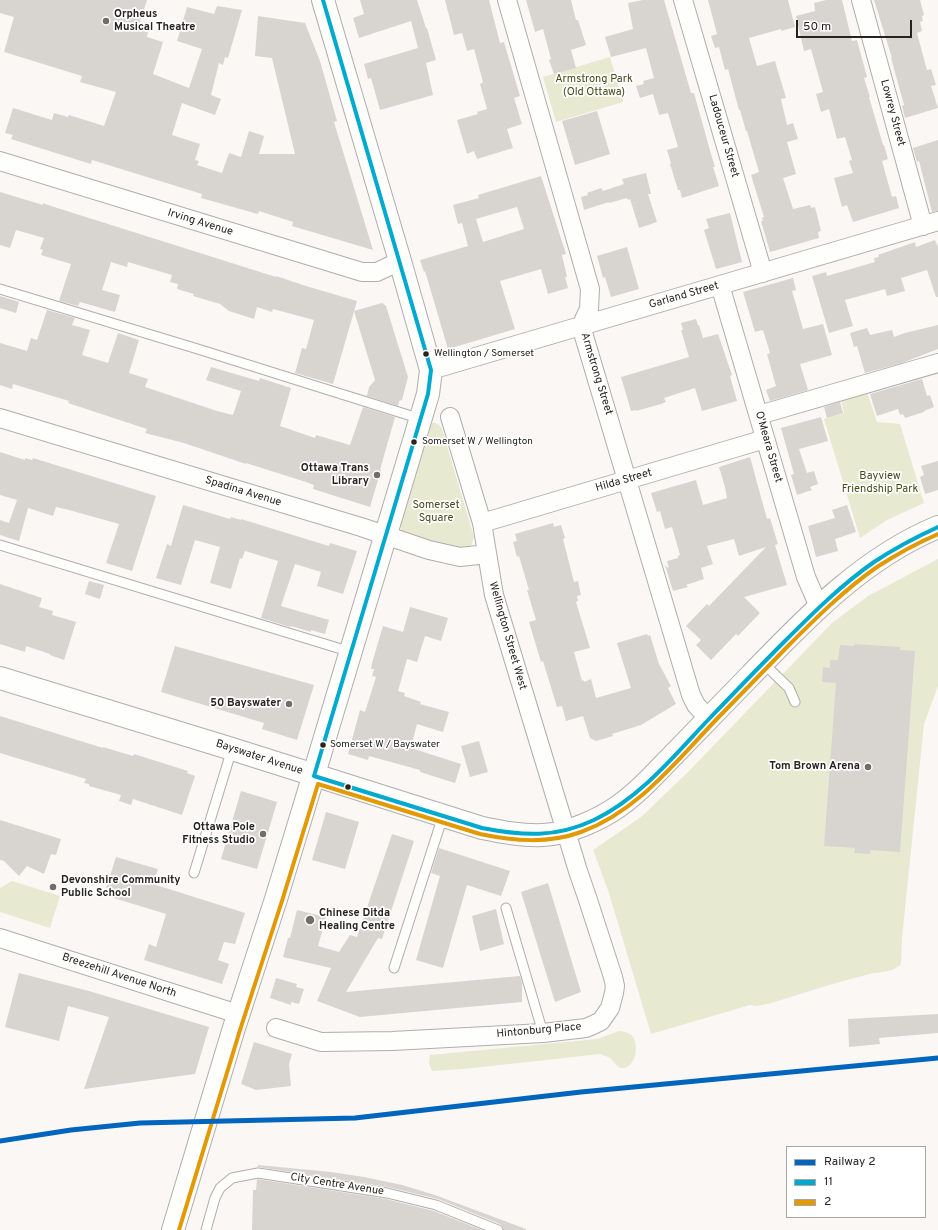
<!DOCTYPE html>
<html>
<head>
<meta charset="utf-8">
<style>
	body { margin:0 }
	#map { position:relative; width:938px; height:1230px; overflow:hidden; background:#faf7f4; font-family:Overpass,sans-serif }
	canvas { display:block }
	.legend { position:absolute; left:786px; top:1146px; width:140px; height:72px; box-sizing:border-box; background:#fff; border:1px solid #a9a7a5; margin:0; padding:5px 7px; list-style:none; font-size:12px; color:#27231e }
	.legend li { display:flex; align-items:center; gap:8px; height:20px }
	.legend b { width:20px; border:1px solid #a9a7a5 }
	.scale { position:absolute; left:796px; top:20px; width:116px; height:18px; box-sizing:border-box; border:2px solid #27231e; border-top:0; padding-left:5px; font-size:12px; line-height:14px; white-space:nowrap; color:#27231e; -webkit-text-stroke:3px #fff; paint-order:stroke }
</style>
</head>
<body>
<div id="map">
<canvas width="938" height="1230"></canvas>
<ul class="legend">
<li><b style="height:5px;background:#0065bd"></b>Railway 2</li>
<li><b style="height:5px;background:#00a9ce"></b>11</li>
<li><b style="height:5px;background:#e29903"></b>2</li>
</ul>
<div class="scale">50 m</div>
</div>
<script>
const c = document.querySelector('canvas').getContext('2d');
c.lineJoin = 'round';
function fillPath(path, color) { c.fillStyle = color; c.fill(path, 'evenodd'); }
function stroke(path, color, width, dash) { c.strokeStyle = color; c.lineWidth = width; c.lineCap = dash ? 'butt' : 'round'; c.setLineDash(dash || []); c.stroke(path); }
function drawText(font, color, halo, rows, align = 'center') {
  c.font = font + ' Overpass,sans-serif'; c.lineWidth = 3.5; c.setLineDash([]); c.textBaseline = 'middle'; c.strokeStyle = halo; c.fillStyle = color; for (const [text, x, y, turn = 0] of rows) {
    c.save(); c.translate(x, y); c.rotate((+turn || 0) * Math.PI / 180); c.textAlign = isNaN(turn) ? turn : align; if (halo) c.strokeText(text, 0, 0); c.fillText(text, 0, 0); c.restore();
  }
}
const green = new Path2D(`
	M610,57L623,102L556,122L543,77Z
	M867,392L877,422L900,424L924,503L887,520L860,538L824,419L844,413L841,400Z
	M432,423C438,423 439,424 442,429L474,537L471,546L462,549L408,538L402,532L400,524Z
	M938,559V686L924,724L902,938L901,964C891,974 878,971 866,975C833,983 801,994 768,1004L756,1006L750,1005L651,1034L608,890L593,850L641,817L688,772L832,623L868,596Z
	M12,881L60,896L50,928L0,912V888Z
	M619,1031C624,1031 630,1033 633,1037C639,1046 636,1068 622,1068C616,1067 614,1061 610,1058C607,1056 604,1056 601,1054L463,1069L432,1071L429,1064L430,1055L597,1039Z`);
const building = new Path2D(`
	M0,0H147L137,30L148,32L147,37L163,42L153,74L189,88L202,49L177,41L187,7L214,14L217,6L242,10L228,58L225,57L223,65L219,63L211,95L221,99L215,115L182,103L172,135L200,144L195,160L199,161L197,165L222,173L229,153L241,157L249,131L264,136L259,154H295L272,58L255,56L258,16L305,23L320,61L337,121L334,122L373,250L292,226L293,222L259,211L258,214L201,198L202,194L92,160L91,164L11,139L13,135L5,133L13,108L52,120L54,113L68,117L69,115L104,126L116,92L80,82L82,76L4,52L14,17L0,13Z
	M360,0H417L426,28H427L436,60L426,63L433,95L380,110L371,78L368,79L364,64L418,48L411,21L359,38L353,18L364,14Z
	M445,0H489L500,43L504,42L520,96L514,98L522,124L507,129L513,148L477,159L474,151L467,154L457,120L478,114L477,112L487,109L480,84L483,82L474,49L467,51L462,33L454,35Z
	M526,0H571L576,20H578L586,45L571,50L576,68L554,74L549,60L551,59L543,29L535,32Z
	M643,0H664L691,93H694L711,154L715,167H713L719,186L682,198L680,190H678L670,164L671,163L667,150L678,147L668,113L659,115L653,94L640,98L636,86L644,84L643,81L654,78L646,48L611,57L605,37L633,29L628,3Z
	M708,0H788L795,27L781,31V29L749,38L757,66L775,61L786,98L781,99L787,125L793,123L798,139L787,142L796,174L783,178L793,209L810,205L811,208L815,207L821,231L818,232L819,238L770,252L761,221H763L762,218L764,217L751,175L759,172L747,131H746L740,110H739L728,69L725,70L719,47L715,48L711,36L717,34Z
	M826,0H842L852,41L857,40L867,77L864,78L870,97H869L883,145H884L888,159L882,161L892,197L896,196L899,208L853,222L847,205L842,207L834,178L853,173L849,161L852,160L845,137L837,139L829,109L821,112L816,94L823,92L811,49L804,51L796,16L815,11L814,3Z
	M874,0H920L924,15L922,16L923,21L920,22L922,31L917,33L927,70L931,69L936,85L931,86L938,108L905,118L902,106L904,105L891,58H892Z
	M597,111L610,154L575,165L562,121Z
	M938,140V211L932,212L919,161L917,162L913,148Z
	M646,173L651,194H648L657,222L639,228L630,199L628,200L627,198L609,203V202L584,210L581,197L588,195L587,193L601,188L603,191L624,184L622,179Z
	M541,176L566,254L562,255L567,277H565L568,288L548,294L541,269L500,281L515,329L448,349L425,271L424,272L420,260L468,246L462,223L458,224L453,205L479,198L478,195ZM517,207L524,229L483,242L476,219Z
	M0,192L43,205V203L51,206L276,277V276L306,286L357,301L333,384L295,373L302,348L306,349L314,320L273,309L272,312L257,307L254,319L229,311L220,304L193,296L194,294L177,289L178,284L170,282L172,275L128,262L127,267L111,262L102,290L120,295L115,312L80,302L78,306L59,301L71,264L41,255L43,250L40,249L44,238L16,230L10,248L0,245Z
	M730,213L742,262L716,269L704,230L709,228L706,219Z
	M935,240L938,247V297H936L927,270L901,278L905,291L887,296L885,289L845,300L853,326L829,333L812,276L826,272L827,276L875,262L874,258L879,257L878,255L915,242L916,247Z
	M627,247L639,289L611,297L605,277L603,278L597,256Z
	M793,278L796,290L792,291L803,329L823,324L832,355L800,364L808,390L770,401L766,390L776,386L767,354L770,353L763,330L755,332L743,292Z
	M0,296L19,302L16,313L0,308Z
	M382,303L386,306L408,377L402,400L399,401L398,406L367,396L369,387L375,380L354,311Z
	M47,310L75,318L72,325L90,330L82,355L108,363L118,333L139,340L129,373L148,379L145,387L217,411L233,415L241,391L206,380L211,367L259,381L260,378L291,388L280,426L315,438L316,435L350,445L363,407L395,417L380,470H381L370,507L313,489L314,485L306,482L246,463V464L184,443L145,433L147,429L68,403L69,401L13,384L12,389L0,385V343L27,351L31,338L37,340Z
	M696,319L698,325H699L703,338L718,334L732,375L730,376L737,401L702,411L695,388L664,398L666,402L661,404L636,411V410L631,411L621,377L689,357L681,330H683L681,323Z
	M938,325V349L902,363L865,373L857,346L854,347L850,333L867,328L870,335L892,330L894,337L905,333Z
	M922,379L927,396L930,395L934,407L924,411V412L905,418L903,414L900,415L898,409L877,416L870,394Z
	M840,402L843,413L827,418L824,407Z
	M821,417L828,441L799,449L807,473L814,471L818,484L810,487L812,490L797,495L791,475L794,474L781,428Z
	M0,452L25,460V458L32,460L33,458L156,496L132,571L106,563L119,524L69,510L56,507L53,516L28,508L19,541L0,535V520L9,523L17,500L0,495Z
	M750,457L767,519L770,518L778,544L775,545L787,585L744,597L760,613L738,636L736,634L711,660L696,645L701,640L686,626L707,604L709,606L766,547L739,556L734,539L707,546L713,564L701,568L704,579L686,585L688,587L673,591L665,565L669,569L667,561L678,558V556L680,555L672,527L665,529L660,511L657,512L651,493L696,480L703,505L727,498L725,487L719,467Z
	M938,461V490L925,494L920,477L924,475L921,466Z
	M183,505L230,519L231,517L241,520V519L329,546L330,543L357,551L343,594L317,586L321,572L295,564L281,606L329,620L325,634L311,630V632L291,626L290,627L261,618L278,561L245,551L242,559L240,558L231,589L210,583L220,547L195,540L181,585L156,578L167,544L171,546Z
	M847,505L856,532L835,539L838,551L816,557L808,526L835,518L832,510Z
	M553,523L554,527L561,525L565,538L563,539L574,582L578,581L581,595L577,596L578,601L576,602L590,648L574,652L582,681L584,680V682L591,679L596,698L631,688L617,643L647,634L648,636L650,635L659,664L671,686L668,688L676,704L641,725L612,734L613,736L596,741L590,738L583,716L566,721L562,706L557,707L543,661L541,662L529,622L536,620L527,590H529L519,556L517,557L513,542L517,541L515,534Z
	M89,581L104,585L100,599L85,594Z
	M0,584L42,598L39,607L53,611L52,615L76,622L64,660L50,655V654L26,646L25,652L0,644Z
	M410,607L448,618L441,641L425,636L417,662L407,659L398,691L405,693L404,696L421,702L420,704L449,712L443,732L417,724L411,748L461,764L455,783L420,772V770L369,756L368,760L348,754L360,710L365,712L376,677L372,676L374,669H371L372,663L383,626L403,632Z
	M855,644L900,647V650L915,651L900,852L871,850L870,854L854,853L855,848L824,846L836,683L822,682L823,667L830,668V660H838L840,645L854,646Z
	M175,646L314,685L297,740L262,729L264,723L161,692Z
	M0,716L103,748V747L133,756L134,754L188,771L187,773L195,776L182,815L133,799L131,805L119,801L121,795L89,786V784L84,783L86,779L0,753Z
	M479,741L488,772L470,777L461,746Z
	M241,791L277,802L257,869L221,859Z
	M326,812L359,822L345,869L312,860Z
	M0,820L61,839L56,855L51,854L44,874L27,866L19,876L4,861L0,860Z
	M392,834L414,841L382,939L378,938L346,992L520,976L522,983V1002L360,1017L317,1001L331,968L283,957L288,938H290L297,910L326,917L318,946L339,952L350,935L357,937Z
	M439,848L510,871L501,896L467,885L443,968L416,960L440,876L431,873Z
	M116,857L158,869L153,884L245,913L235,944L224,942L218,960L229,964L222,984L144,960L149,944L156,947L166,914L104,895Z
	M548,883L581,992L555,1002L521,892Z
	M496,909L504,944L480,951L472,916Z
	M19,973L89,991L209,1027L195,1074L84,1089L109,1017L68,1006L59,1041L5,1027Z
	M276,978L297,984L296,987L304,989L299,1004L291,1002V1005L270,998Z
	M938,1014V1033L879,1038L880,1044L849,1047L848,1019Z
	M254,1042L292,1054L289,1064L291,1086L256,1090L241,1084Z
	M258,1165L331,1172L364,1177L402,1185L435,1195L526,1229V1230H504L503,1227L500,1224L438,1199L388,1187L258,1167Z
	M257,1179L386,1199L434,1211L482,1230H252L253,1190H256Z`);
const lane = new Path2D(`
	M0,289L201,350L421,419
	M0,545L351,652
	M763,663L789,688L795,702
	M194,873L232,749
	M506,908L543,1033
	M394,968L443,816
	M206,1230L215,1198L220,1188L232,1178L258,1173L387,1193L436,1205L498,1230`);
const street = new Path2D(`
	M507,0L590,289L589,309L581,326L691,695L696,705L709,719
	M683,0L763,273
	M861,0L923,226
	M0,161L362,272H377L400,261
	M720,285L806,577L819,607
	M431,370L938,221
	M759,415L938,363
	M0,418L361,527L429,550L460,557L487,554
	M482,523L765,439
	M0,938L238,1014
	M276,1028L321,1042L392,1041L543,1033L586,1028L593,1025L601,1021L610,1008L614,993L615,986L613,977L588,900L578,871L494,595L482,523L450,417`);
const secondary = new Path2D(`
	M0,678L232,749L482,828C502,832 522,836 543,835C568,834 599,820 619,806C630,798 640,789 649,780C683,745 717,710 751,675C807,617 863,558 938,527
	M173,1230L234,1028L276,899L305,804L428,394L431,370L400,261L323,0`);
const bus1 = new Path2D(`
	M314,776L428,394L431,370L323,0
	M314,776L482,828C523,836 556,838 594,820C640,798 674,756 708,720C733,694 758,668 784,642C812,614 841,585 874,562C895,548 916,537 938,527`);
const bus2 = new Path2D(`
	M179,1230L240,1030L282,901L318,784L480,834C514,841 548,844 581,832C636,812 674,764 713,723C737,698 762,673 787,647C815,619 844,590 877,567C897,554 917,543 938,534`);
const rail1 = new Path2D(`
	M0,1141L71,1130L140,1123L355,1118L581,1092L938,1058`);
const markers = [
	[106,21,4,"#716d69"],
	[426,354,3.5,"#27231e"],
	[414,442,3.5,"#27231e"],
	[377,475,4,"#716d69"],
	[289,704,4,"#716d69"],
	[323,745,3.5,"#27231e"],
	[868,767,4,"#716d69"],
	[348,787,3.5,"#27231e"],
	[263,834,4,"#716d69"],
	[53,887,4,"#716d69"],
	[310,920,5,"#716d69"]
];
const busNames = [
	["Wellington / Somerset",434,354],
	["Somerset W / Wellington",422,442],
	["Somerset W / Bayswater",330,745]
];
const poiNames = [
	["Orpheus",114,15,"left"],
	["Musical Theatre",114,28,"left"],
	["Ottawa Trans",369,469],
	["Library",369,482],
	["50 Bayswater",281,704],
	["Tom Brown Arena",860,767],
	["Ottawa Pole",255,828],
	["Fitness Studio",255,841],
	["Devonshire Community",61,881,"left"],
	["Public School",61,894,"left"],
	["Chinese Ditda",319,914,"left"],
	["Healing Centre",319,927,"left"]
];
const parkNames = [
	["Armstrong Park",594,80],
	["(Old Ottawa)",594,93],
	["Bayview",880,477],
	["Friendship Park",880,490],
	["Somerset",436,506],
	["Square",436,519]
];
const streetNames = [
	["Lowrey Street",892,113,75],
	["Ladouceur Street",723,136,74],
	["Irving Avenue",200,223,17],
	["Garland Street",684,296,-16],
	["Armstrong Street",596,374,73],
	["O'Meara Street",768,447,74],
	["Hilda Street",624,481,-16],
	["Spadina Avenue",243,492,17],
	["Wellington Street West",507,636,74],
	["Bayswater Avenue",259,758,18],
	["Breezehill Avenue North",119,976,18],
	["Hintonburg Place",539,1031,-5],
	["City Centre Avenue",337,1185,9]
];
fillPath(green, '#e7ead1');
fillPath(building, '#d8d5d1');
stroke(lane, '#b1aeaa', 11);
stroke(street, '#b1aeaa', 20);
stroke(secondary, '#b1aeaa', 24);
stroke(lane, '#fefefd', 9);
stroke(street, '#fefefd', 18);
stroke(secondary, '#fefefd', 22);
stroke(bus1, '#00a9ce', 4);
stroke(bus2, '#e29903', 4);
stroke(rail1, '#0065bd', 5);
for (const [x, y, r, color] of markers) { const dot = new Path2D(); dot.arc(x, y, r, 0, 2 * Math.PI); c.fillStyle = color; c.fill(dot); stroke(dot, '#fff', 1.5); }
drawText('10px', '#27231e', '#fff', busNames, 'left');
drawText('bold 11px', '#27231e', '#fff', poiNames, 'right');
drawText('11px', '#434b17', '#fff', parkNames);
drawText('11px', '#27231e', '#fff', streetNames);
</script>
</body>
</html>
